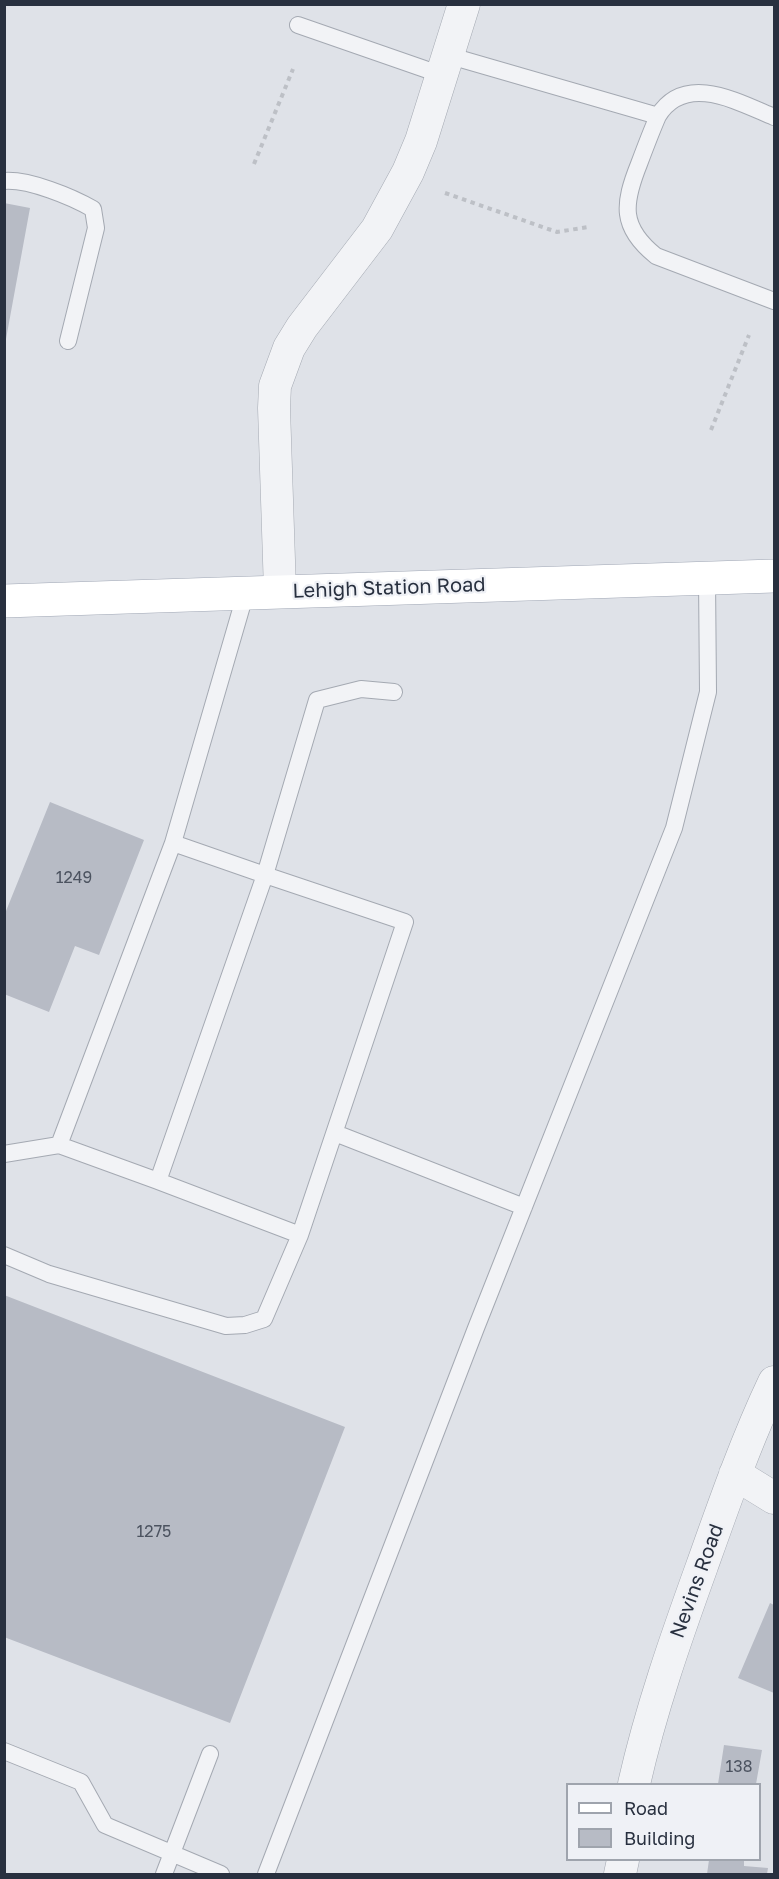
<!DOCTYPE html>
<html>
<head>
<meta charset="utf-8">
<style>
	body { margin:0 }
	#map { position:relative; width:779px; height:1879px; overflow:hidden; background:#dfe2e8; font-family:"Golos Text",sans-serif }
	canvas { display:block }
	.frame { position:absolute; inset:0; border:6px solid #28303f; pointer-events:none }
	.legend { position:absolute; left:566px; top:1783px; width:195px; height:78px; box-sizing:border-box; background:#eff1f6; border:2px solid #9fa4ad; margin:0; padding:8px 10px; list-style:none; font-size:18px; color:#28303f }
	.legend li { display:flex; align-items:center; gap:12px; height:30px }
	.legend b { width:30px; border:2px solid #9fa4ad }
</style>
</head>
<body>
<div id="map">
<canvas width="779" height="1879"></canvas>
<div class="frame"></div>
<ul class="legend">
<li><b style="height:8px;background:#fff"></b>Road</li>
<li><b style="height:16px;background:#b7bbc5"></b>Building</li>
</ul>
</div>
<script>
const c = document.querySelector('canvas').getContext('2d');
c.lineJoin = 'round';
function fillPath(path, color) { c.fillStyle = color; c.fill(path, 'evenodd'); }
function stroke(path, color, width, dash) { c.strokeStyle = color; c.lineWidth = width; c.lineCap = dash ? 'butt' : 'round'; c.setLineDash(dash || []); c.stroke(path); }
function drawText(font, color, halo, rows, align = 'center') {
  c.font = font + ' "Golos Text",sans-serif'; c.lineWidth = 4.5; c.setLineDash([]); c.textBaseline = 'middle'; c.strokeStyle = halo; c.fillStyle = color; for (const [text, x, y, turn = 0] of rows) {
    c.save(); c.translate(x, y); c.rotate((+turn || 0) * Math.PI / 180); c.textAlign = isNaN(turn) ? turn : align; if (halo) c.strokeText(text, 0, 0); c.fillText(text, 0, 0); c.restore();
  }
}
const building = new Path2D(`
	M4,203L30,208L6,339L4,338Z
	M50,802L144,840L99,955L75,946L49,1012L4,994V916Z
	M4,1295L345,1427L230,1723L4,1637Z
	M770,1603L774,1605V1693L738,1678Z
	M724,1745L762,1750L756,1784H718Z
	M709,1860H744V1866L768,1868L767,1874H707Z`);
const path = new Path2D(`
	M254,164L293,69
	M445,193L557,232L588,227
	M711,430L749,335`);
const lane = new Path2D(`
	M298,25L442,75
	M447,55L658,116
	M774,117C738,102 685,72 658,116C651,132 645,148 639,164C623,204 620,227 656,256L774,301
	M4,181C29,179 72,197 93,209L96,228L68,341
	M335,1133L524,1207
	M59,1145L173,843
	M4,1154L59,1145L158,1181L265,875L173,843L246,592
	M158,1181L300,1235L405,922L265,875L317,700L361,689L394,692
	M4,1255L49,1274L226,1326L245,1325L264,1319L300,1235
	M4,1751L81,1782L105,1825L221,1874
	M164,1874L210,1754
	M266,1874L476,1328L674,828L708,692L707,578`);
const street = new Path2D(`
	M280,591L274,408L275,386L289,348L302,327L377,229L408,172L421,141L464,4
	M735,1474L774,1498
	M634,1784C651,1709 676,1638 702,1566C724,1504 746,1441 774,1382
	M620,1874L623,1860`);
const primary = new Path2D(`
	M4,601L774,576`);
const numberNames = [
	["1249",74,878],
	["1275",154,1532],
	["138",739,1767]
];
const streetNames = [
	["Lehigh Station Road",389,588,-2],
	["Nevins Road",697,1581,-70]
];
fillPath(building, '#b7bbc5');
stroke(lane, '#a4a9b2', 18);
stroke(street, '#a4a9b2', 33);
stroke(primary, '#9fa6b4', 34);
stroke(path, '#bdc0c6', 4, [4.5, 4.5]);
stroke(lane, '#f2f3f6', 16);
stroke(street, '#f2f3f6', 32);
stroke(primary, '#fff', 33);
drawText('16px', '#4c5360', null, numberNames);
drawText('20px', '#28303f', '#eff1f6', streetNames);
</script>
</body>
</html>
